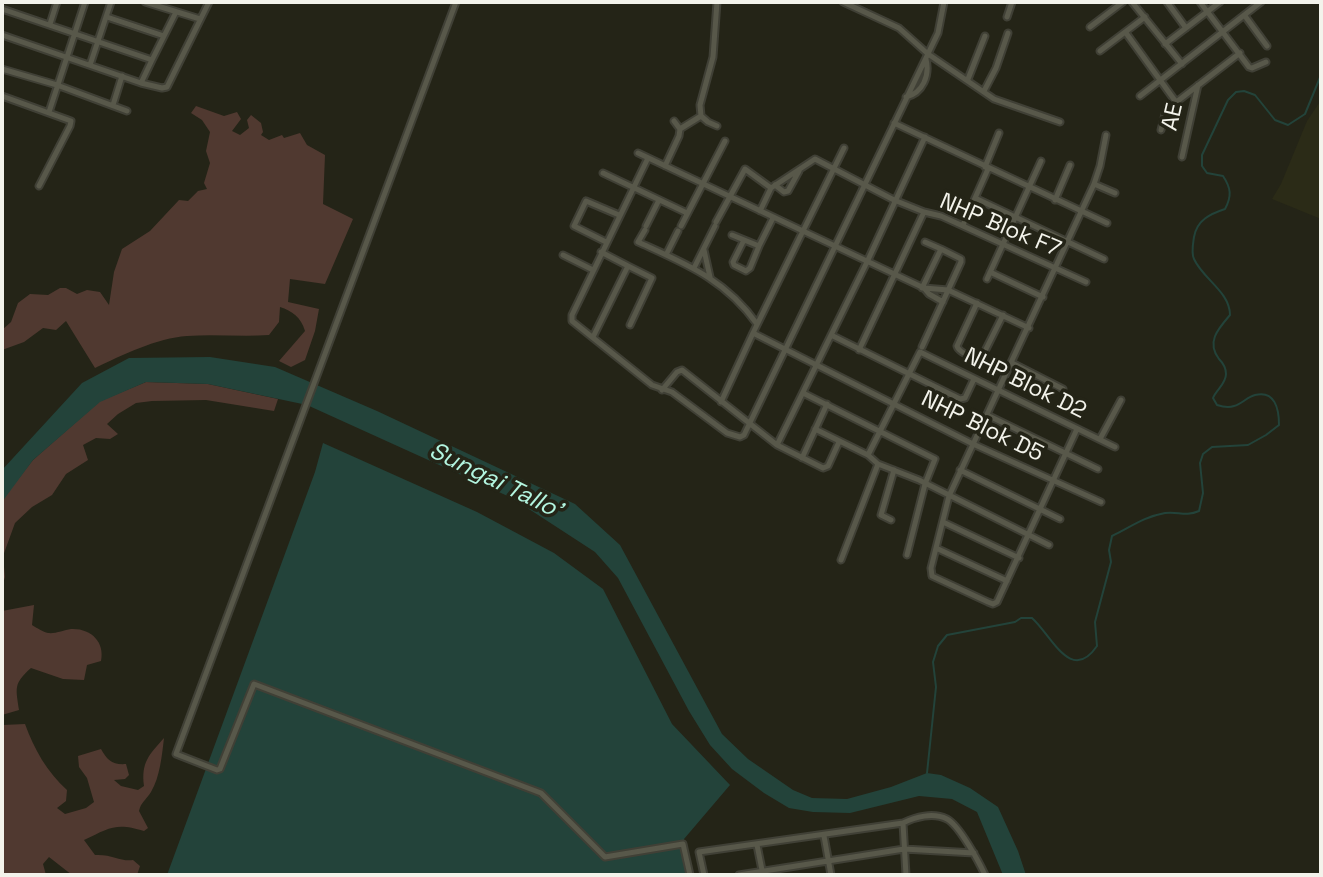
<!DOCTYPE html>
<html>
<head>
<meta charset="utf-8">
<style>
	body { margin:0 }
	#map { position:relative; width:1323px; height:877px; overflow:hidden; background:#242417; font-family:"Space Grotesk",sans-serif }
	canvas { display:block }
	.frame { position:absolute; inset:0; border:4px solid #f3f3eb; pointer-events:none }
</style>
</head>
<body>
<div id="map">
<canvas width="1323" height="877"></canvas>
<div class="frame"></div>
</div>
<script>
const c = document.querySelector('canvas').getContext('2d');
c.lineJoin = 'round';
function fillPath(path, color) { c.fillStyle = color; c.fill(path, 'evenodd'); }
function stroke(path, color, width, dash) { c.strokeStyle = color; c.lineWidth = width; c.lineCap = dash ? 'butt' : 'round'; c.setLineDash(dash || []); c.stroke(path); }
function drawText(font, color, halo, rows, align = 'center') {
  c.font = font + ' "Space Grotesk",sans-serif'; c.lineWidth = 7; c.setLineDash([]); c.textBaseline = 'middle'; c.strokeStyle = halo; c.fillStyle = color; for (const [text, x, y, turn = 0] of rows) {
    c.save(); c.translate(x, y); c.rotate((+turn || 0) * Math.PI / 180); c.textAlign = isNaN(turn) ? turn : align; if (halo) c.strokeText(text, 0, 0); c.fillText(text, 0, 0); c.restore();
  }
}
const built = new Path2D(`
	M1321,100V219L1272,199L1281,184L1307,121Z`);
const green = new Path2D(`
	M196,106L224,116L237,112L241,119L232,131L240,135L249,128L247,120L251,115L261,123L263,132L261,135L269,140L282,135L284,138L300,133L307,145L325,155L323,204L353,219L325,284L290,279L288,302L319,309L315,331L305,360L291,367L279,361L305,331C301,317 292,311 280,307L279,322L269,335C242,337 215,334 187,336C157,338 122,355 95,368L66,321L56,330L43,328L24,342L2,350V330L11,322L18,303L30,294L48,295L60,288H66L77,294L87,290L100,292L109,305L114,272L122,249L150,231L179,200L188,201L198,191L207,189L204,183L210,163L206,151L210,132L202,120L191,113Z
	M146,382L208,384L278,399L274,411L206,400L152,401L136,403L118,414L107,424L118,434L110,439L96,438L83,445L88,460L66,474L52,495L32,507L15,523L3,556L5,577L2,587V502L4,497L33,460L100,401Z
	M34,605L32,625C37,628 43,632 48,633C55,634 64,630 71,629C91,628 105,642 101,661L87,665L84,680L63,679L31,668C13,684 16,688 19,710L2,715L3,725L25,724C34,749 47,772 67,790L66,801L57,808L65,814L86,808L94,802L87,778L79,767L78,756L101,749C107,760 112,765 126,764L129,775L125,779L114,780L121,786L138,790L144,786C141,762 149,755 164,738C162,755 160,777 151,792C146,800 141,802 139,811L148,828L144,831C116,822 109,828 84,840L95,855C112,854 121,862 133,860L140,866L137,875H72L49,857L43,864L46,875H2V611Z`);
const water = new Path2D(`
	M210,357L275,367L377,411L575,504L620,545L722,734L748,759L793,790L812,798L847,799L891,787L927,773L941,775L970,788L998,807L1018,851L1026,875H1003L977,812L952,799L919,796L850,813L813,812L789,808L764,793L732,769L710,745L689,711L618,578L595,552L512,498L307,405L208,384L146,382L100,402L33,460L2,502V470L82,383L129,358Z
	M323,443L477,512L554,553L603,589L672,724L730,785L684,839L689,875H167L315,472Z`);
const stream = new Path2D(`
	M927,773L936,687L933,662L938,646L947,635L1015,622L1021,618H1032C1052,636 1071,684 1097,646L1095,622L1111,562L1109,550L1112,536C1131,527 1143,517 1165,513C1178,511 1185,517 1199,511L1203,493L1200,463L1203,454L1212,447L1248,445L1266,435L1279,425C1279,409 1275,390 1255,395C1247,397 1242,404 1234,406C1229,408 1223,407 1217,405L1213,398C1216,390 1226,384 1226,374C1226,368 1223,363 1219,359C1206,342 1218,329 1230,315C1230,292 1203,279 1194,259C1191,253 1193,244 1194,237C1197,220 1210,214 1225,209C1232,196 1231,188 1223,176L1207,173L1202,166V155L1228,100L1236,92L1244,91L1255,95L1275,120L1288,125L1305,114L1321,75`);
const minor = new Path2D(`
	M145,2L200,19
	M456,2L176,754L217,770L220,769L254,684L541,793L605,857L683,844L690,875
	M717,2L713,57L700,105L701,116L708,122L717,126
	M843,2L899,28L928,54L994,99L1060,122
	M1132,2L1182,64
	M1167,2L1186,28
	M1200,2L1249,67L1252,68L1266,62
	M2,9L152,60L141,83L2,35
	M1245,16L1267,46
	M107,17L164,36
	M1007,17L1012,2
	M50,24L57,2
	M1090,27L1123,2
	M1126,33L1176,102
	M1165,44L1220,2
	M1100,51L1145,17
	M152,60L176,12
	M90,65L111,2
	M2,69L57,85L127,111
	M968,79L985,36
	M141,83L162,88L167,87L209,2
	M984,91L996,68L1008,33
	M2,96L71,121L70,126L39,186
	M1140,96L1261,2
	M906,97C923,93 930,75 926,59
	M113,105L122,76
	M49,112L85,2
	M894,123L1107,223
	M680,129L701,116
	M1161,130L1166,110L1240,53
	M638,153L803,231L844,148
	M1182,157L1198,85
	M648,158L572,315V321L652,385L672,392L727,433L740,437L744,435L938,33L944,2
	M665,166L679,136L680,129L674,121
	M985,167L999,133
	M603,173L687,213
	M1094,184L1115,193
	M775,185L784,192L788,191L799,171
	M975,198L1104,259
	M1055,200L1070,165
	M760,211L771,188
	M716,222L745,169L771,188L815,159L894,200L924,212
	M963,225L988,169
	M646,226L659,200
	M681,226L725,141
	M645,230L638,242C686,264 725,279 757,324
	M732,235L759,246L773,218
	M744,240L733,262L734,265L746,271L750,268L759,246
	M606,242L574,226L586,201L619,215
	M925,242L941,249
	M704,250L710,277
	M563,255L593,270
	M666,255L678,231
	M628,266L652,278L630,325
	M694,268L715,226
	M990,272L1043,297
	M987,279L1041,161
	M924,288L948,290L1029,328
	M977,303L957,346C959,353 972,357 979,359L982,357L1003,315
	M753,333L803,231L924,288L929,294L943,302
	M831,335L960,399L965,398L974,379
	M593,337L628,266L601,252
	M922,347L961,262V259L941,249L922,288
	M859,350L924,212L941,216L1086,282
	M1012,363L1063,389
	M662,390L677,372L682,370L777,445L823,468L828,466L839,442
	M803,393L935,459L925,484L907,555
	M721,402L753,333L973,444L1101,502
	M987,415L1098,469
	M815,429L868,455L920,352L1115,447
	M1077,429L997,602L993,604L988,602L932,576L931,568L949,496L1094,184L1100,166L1106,135
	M1100,439L1121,400
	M777,445L867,262L925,137
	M868,455L878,464L919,480L1049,545
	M802,458L827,404
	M960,470L1060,519
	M891,520L881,515L894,470
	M943,522L1019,558
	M936,548L1007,581
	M841,560L878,464
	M903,823L906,875
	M824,836L831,875
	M757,845L763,875
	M704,875L699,852L903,823C915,817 933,812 947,819C959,825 979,862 985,875
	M739,875L904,849L974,853`);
const streetNames = [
	["AE",1173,117,-77],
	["NHP Blok F7",1000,226,23],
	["NHP Blok D2",1025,384,26],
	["NHP Blok D5",982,427,26]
];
const waterNames = [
	["Sungai Tallo'",495,481,26]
];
fillPath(built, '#2b2b17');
fillPath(green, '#503930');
fillPath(water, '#23433a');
stroke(stream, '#23433a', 2);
stroke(minor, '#404036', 9);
stroke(minor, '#58584a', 5);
drawText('23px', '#f3f3eb', '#242417', streetNames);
drawText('italic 24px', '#b3f5e0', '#242417', waterNames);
</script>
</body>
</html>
